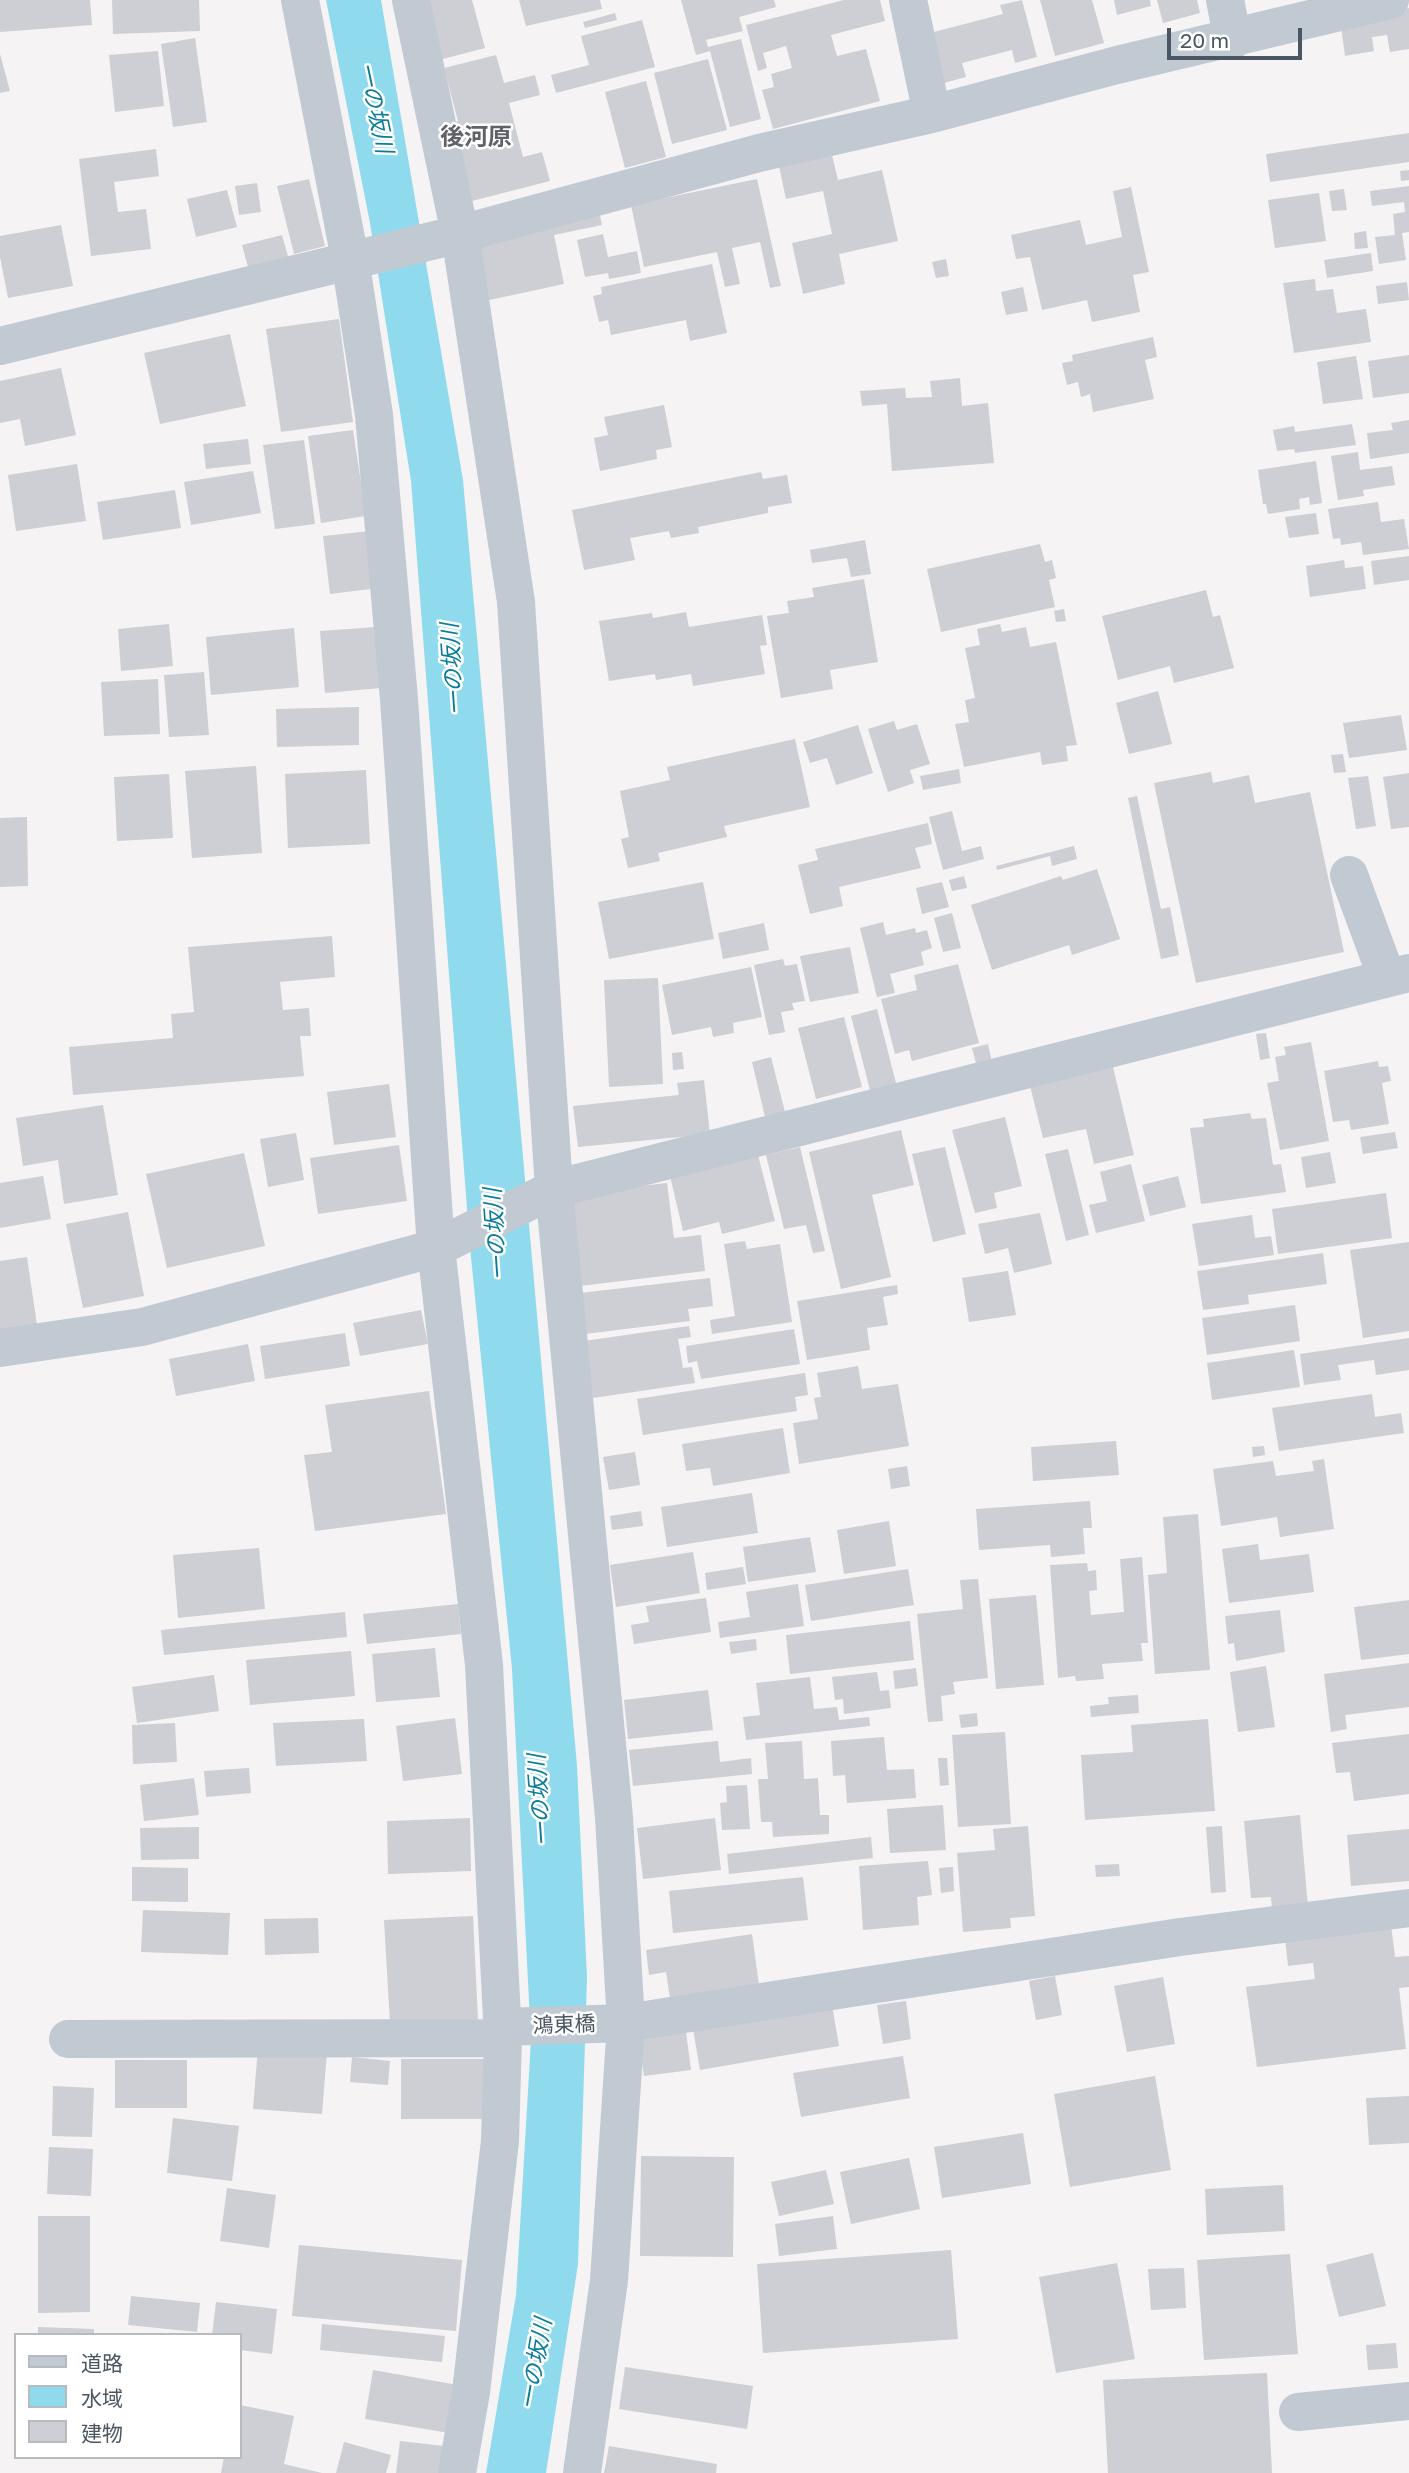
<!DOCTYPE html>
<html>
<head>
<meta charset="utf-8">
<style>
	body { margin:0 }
	#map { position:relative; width:1409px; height:2473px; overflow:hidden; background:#f5f3f3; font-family:"Golos Text","Noto Sans JP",sans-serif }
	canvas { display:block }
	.legend { position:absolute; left:14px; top:2333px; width:228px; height:126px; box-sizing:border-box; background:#fff; border:2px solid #b7bbc0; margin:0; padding:9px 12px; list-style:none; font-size:21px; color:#4a5661 }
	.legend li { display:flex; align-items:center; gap:14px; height:35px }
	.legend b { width:35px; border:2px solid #b7bbc0 }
	.scale { position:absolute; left:1167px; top:28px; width:135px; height:32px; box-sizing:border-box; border:4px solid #4a5661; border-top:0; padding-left:9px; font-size:21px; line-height:24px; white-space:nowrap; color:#4a5661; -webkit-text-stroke:5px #fff; paint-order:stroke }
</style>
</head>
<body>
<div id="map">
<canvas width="1409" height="2473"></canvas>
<ul class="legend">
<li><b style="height:9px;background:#c1cad2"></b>道路</li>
<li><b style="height:19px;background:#90daee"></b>水域</li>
<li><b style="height:19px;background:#cdcfd5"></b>建物</li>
</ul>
<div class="scale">20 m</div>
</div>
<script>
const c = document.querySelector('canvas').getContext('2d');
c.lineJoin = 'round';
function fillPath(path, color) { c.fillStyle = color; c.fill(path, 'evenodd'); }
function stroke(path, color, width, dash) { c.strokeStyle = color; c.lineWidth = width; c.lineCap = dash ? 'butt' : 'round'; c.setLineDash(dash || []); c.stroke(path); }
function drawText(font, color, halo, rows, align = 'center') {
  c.font = font + ' "Golos Text","Noto Sans JP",sans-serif'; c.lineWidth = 5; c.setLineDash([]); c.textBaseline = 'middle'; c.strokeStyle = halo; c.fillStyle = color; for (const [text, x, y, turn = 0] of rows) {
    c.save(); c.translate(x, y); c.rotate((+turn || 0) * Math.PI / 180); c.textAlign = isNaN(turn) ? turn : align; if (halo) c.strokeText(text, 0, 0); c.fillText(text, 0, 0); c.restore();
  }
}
const water = new Path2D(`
	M326,0H381L463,480L577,1766L587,1978L578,2264L546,2473H486L516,2295L531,2040L512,1669L470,1247L411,481L370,223Z`);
const building = new Path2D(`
	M0,0H90L92,25L0,32Z
	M112,0H199L200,31L113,34Z
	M423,0H472L485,48L439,60Z
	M519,0H600L602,9L526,26Z
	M681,0H774L776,7L739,17L743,31L706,40L708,47L741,39L761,119L730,127L710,51L696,55Z
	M844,0H880L885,21L831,35L837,56L866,49L880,101L773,129L762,90L774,87L771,74L792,68L786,46L763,53L767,68L758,71L746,25Z
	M1022,0L1037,57L1015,63L1012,50L962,63L966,77L944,83L930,33L1003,14L1000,5Z
	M1040,0H1092L1104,43L1055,56Z
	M1114,0H1150L1151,6L1117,15Z
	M1157,0H1197L1200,13L1163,23Z
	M1409,8V49L1390,52L1387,35L1372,37L1374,51L1345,56L1340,18Z
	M615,13L617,20L585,28L583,22Z
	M642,20L655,67L556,93L551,75L589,65L581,36Z
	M195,38L207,122L173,127L161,44Z
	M158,51L164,106L115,112L109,55Z
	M0,54L10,91L0,93Z
	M496,55L504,83L535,75L540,95L509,103L523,157L542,152L550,181L472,201L452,123L458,121L444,68Z
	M708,59L727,130L672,144L654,73Z
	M646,81L666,157L625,168L605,92Z
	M1409,133V162L1270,182L1266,154Z
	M156,149L159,176L114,182L118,212L146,209L151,249L91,256L79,159Z
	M832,155L838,180L882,170L898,241L839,254L845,284L803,294L792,243L832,234L823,191L786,199L779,166Z
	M1409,170V180L1401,181L1400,171Z
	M309,179L325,246L294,254L277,186Z
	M757,179L781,286L770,288L760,242L732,248L740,284L725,287L717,252L644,267L631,205Z
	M257,183L261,212L239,215L235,186Z
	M1409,186V232L1402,233L1406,260L1379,264L1375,237L1395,235L1393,214L1405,212L1404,202L1372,206L1370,191Z
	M1131,187L1149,272L1133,275L1140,312L1092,322L1087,300L1042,310L1030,257L1016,259L1011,235L1080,220L1086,245L1122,237L1113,191Z
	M1344,189L1347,210L1332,211L1329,191Z
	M227,190L237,227L196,237L187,199Z
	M1319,193L1326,241L1275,248L1268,200Z
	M599,211L602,225L554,235L564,284L485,301L472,237Z
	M61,225L73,286L8,298L0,257V236Z
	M1366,231L1368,248L1355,249L1354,233Z
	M603,234L608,257L637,251L641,273L609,279L608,273L585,277L577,240Z
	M282,235L291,267L251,278L242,245Z
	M1371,253L1373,271L1327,278L1324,260Z
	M946,259L949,276L936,278L932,262Z
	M712,264L727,333L690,341L686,320L611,335L608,320L599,322L593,296L602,294L601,287Z
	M1315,279L1316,291L1333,289L1337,313L1366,309L1371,342L1294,353L1283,283Z
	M1407,282L1409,300L1378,304L1376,286Z
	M1023,287L1028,311L1006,315L1001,292Z
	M339,319L353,422L281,432L266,329Z
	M230,334L246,406L160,424L144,353Z
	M1153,337L1157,357L1145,360L1154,399L1093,412L1090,394L1081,397L1078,382L1067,385L1062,363L1073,361L1072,355Z
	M1409,355V393L1373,398L1368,361Z
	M1356,356L1363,399L1323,404L1317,362Z
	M61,368L76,435L25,446L20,419L0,423V381Z
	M960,378L962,406L988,403L994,463L892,471L887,404L862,406L860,391L905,388L906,398L932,397L930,381Z
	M664,405L672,447L656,450L657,459L600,471L594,438L608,435L604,417Z
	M1409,420V453L1370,459L1367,433L1393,430L1391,423Z
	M1352,424L1356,445L1295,453L1294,449L1277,451L1273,430L1294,426L1295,432Z
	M353,430L366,516L321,523L308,436Z
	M248,439L251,464L206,469L203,444Z
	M304,440L315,524L275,529L263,445Z
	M1358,452L1360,470L1392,466L1395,485L1363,490L1364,496L1338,500L1331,456Z
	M1316,461L1322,503L1310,505L1309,497L1299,499L1300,509L1268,514L1266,504H1263L1258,470Z
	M77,464L86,521L16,531L8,475Z
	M253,471L261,513L191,525L184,482Z
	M761,472L763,479L787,475L792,503L768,507V513L698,527L699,533L671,538L669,531L630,538L635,560L584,570L572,510Z
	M175,490L181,528L103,540L97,502Z
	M1378,502L1381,522L1404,519L1409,549L1363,555L1361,542L1341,545L1340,538L1333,539L1328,509Z
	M1316,513L1319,534L1289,538L1285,517Z
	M370,531L378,588L330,594L323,536Z
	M865,540L871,574L851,577L847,558L812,563L810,550Z
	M1040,544L1045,562L1052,560L1056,578L1049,580L1055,607L941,632L927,569Z
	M1409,556V580L1374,585L1371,561Z
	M1344,560L1345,568L1363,566L1366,589L1310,597L1306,566Z
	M864,579L878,662L830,670L833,689L781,698L767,616L789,613L787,601L814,597L812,588Z
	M1206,590L1213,617L1220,615L1234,668L1174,683L1170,666L1118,680L1102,616Z
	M1064,609L1066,621L1056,622L1054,611Z
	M686,612L689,627L762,615L767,645L760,646L765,674L693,686L691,674L656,680L655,674L609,681L599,621L652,613L653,618Z
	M169,624L173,666L121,671L118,629Z
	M1000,624L1002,632L1026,627L1030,647L1056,642L1077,745L1066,746L1068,761L1042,765L1040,752L964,767L955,724L969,722L965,700L975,698L965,648L980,645L977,629Z
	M376,627L381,688L325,693L320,631Z
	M294,628L299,687L211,695L206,637Z
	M204,672L209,735L169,737L164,675Z
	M158,679L160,734L104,736L101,682Z
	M1158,691L1172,744L1129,754L1116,703Z
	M359,707V745L277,747L276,709Z
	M1401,715L1407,750L1349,758L1343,723Z
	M894,721L897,730L917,724L930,764L910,770L914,783L888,792L868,729Z
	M858,725L873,773L836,785L827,758L810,763L803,742Z
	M795,739L810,807L724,826L727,837L658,853L660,861L628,868L621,839L629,837L620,791L670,780L667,767Z
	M1343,754L1346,772L1334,773L1331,755Z
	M256,766L262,853L192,858L185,771Z
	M959,769L961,783L923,790L920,776Z
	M366,770L370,844L288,848L285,774Z
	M1211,772L1213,783L1249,775L1255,803L1310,792L1344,952L1196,983L1154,783Z
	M1409,773V827L1391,829L1383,777Z
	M169,774L173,838L117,841L114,777Z
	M1368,776L1376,826L1356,829L1348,778Z
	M1137,796L1161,909L1170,907L1179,955L1161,959L1128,798Z
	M952,811L962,851L981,846L984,859L943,870L929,817Z
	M27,817L28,886L0,887V818Z
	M928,823L932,844L915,848L921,868L839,887L843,906L810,914L798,865L818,860L815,849Z
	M1074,846L1077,859L1052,866L1050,856L997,870L996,866Z
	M1097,869L1120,939L1072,955L1069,945L992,970L971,905L1061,876L1063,880Z
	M964,876L967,888L952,891L949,880Z
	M703,882L714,939L609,959L598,902Z
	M942,882L949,907L922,914L916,888Z
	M952,913L961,948L943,952L934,918Z
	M883,922L886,935L915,928L916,933L927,930L932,948L921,952L924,965L890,974L895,993L877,997L860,928Z
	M764,923L769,950L723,959L718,933Z
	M332,936L335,977L280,982L283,1010L309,1008L311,1036H300L304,1076L73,1095L69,1047L173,1038L171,1014L194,1012L188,947Z
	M850,947L859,993L810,1002L800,956Z
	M783,959L785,966L797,964L805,1001L792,1003L794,1010L781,1012L785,1032L769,1035L754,965Z
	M958,964L979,1043L912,1061L909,1050L895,1054L881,999L917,990L914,975Z
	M751,967L762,1017L733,1023L734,1033L713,1037L711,1027L672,1035L662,985Z
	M658,978L663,1084L609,1087L604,980Z
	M877,1009L897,1087L871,1094L851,1016Z
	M844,1017L862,1087L816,1099L798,1028Z
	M1266,1033L1270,1058L1260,1060L1256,1034Z
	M1311,1042L1329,1141L1280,1150L1267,1083L1279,1081L1275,1057L1286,1055L1284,1047Z
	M988,1044L992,1062L977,1067L972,1048Z
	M682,1052L684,1069L673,1070L672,1053Z
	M771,1057L786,1116L766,1121L752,1062Z
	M1378,1061L1379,1067L1388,1066L1391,1081L1382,1083L1389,1124L1351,1130L1349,1120L1333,1122L1324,1071Z
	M1113,1067L1134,1155L1094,1164L1086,1129L1043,1138L1030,1086Z
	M704,1080L710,1134L578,1147L573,1106L679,1095L677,1083Z
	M389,1084L396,1137L334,1145L327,1092Z
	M103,1105L118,1195L64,1204L58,1160L23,1166L16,1118Z
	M1250,1113L1252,1119L1266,1118L1273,1165L1281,1164L1286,1192L1201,1204L1190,1128L1204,1127L1203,1119Z
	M1005,1117L1022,1186L994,1193L997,1208L975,1213L952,1130Z
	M901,1130L914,1185L872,1195L891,1277L841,1289L809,1152Z
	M1395,1132L1398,1148L1363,1154L1360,1137Z
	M296,1133L304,1180L268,1187L260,1139Z
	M399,1145L407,1201L318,1214L310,1158Z
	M800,1147L825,1251L813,1253L806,1225L784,1229L766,1155Z
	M945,1147L966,1234L933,1242L912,1154Z
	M1068,1149L1089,1235L1066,1241L1045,1154Z
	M1330,1152L1336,1183L1306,1188L1301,1157Z
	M244,1153L265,1246L167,1268L146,1174Z
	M758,1155L775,1221L722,1234L719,1222L683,1231L670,1176Z
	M1131,1164L1145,1221L1096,1233L1089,1205L1107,1201L1100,1172Z
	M43,1176L51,1219L0,1228V1183Z
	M1178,1176L1186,1207L1150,1216L1142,1185Z
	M667,1183L674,1238L701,1235L705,1271L580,1286L569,1194Z
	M1386,1193L1392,1238L1278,1254L1272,1209Z
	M128,1212L144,1296L83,1308L66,1224Z
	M1040,1213L1052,1264L1014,1273L1008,1248L985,1254L978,1224Z
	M1252,1215L1255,1238L1271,1236L1274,1255L1199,1266L1192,1224Z
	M745,1241L747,1249L780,1244L792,1322L712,1334L710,1320L735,1316L724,1244Z
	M1409,1242V1331L1363,1338L1350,1250Z
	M1323,1253L1327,1284L1248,1295L1249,1304L1203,1310L1197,1271Z
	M27,1257L37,1325L0,1330V1261Z
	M1008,1271L1016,1315L969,1322L962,1278Z
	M710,1278L713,1306L688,1309L690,1321L585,1334L580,1293Z
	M897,1285L898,1294L883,1297L888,1325L867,1328L870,1350L807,1360L797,1301Z
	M1295,1305L1300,1341L1207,1355L1202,1318Z
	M421,1310L428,1344L360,1356L353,1323Z
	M689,1326L691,1337L678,1339L683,1368L692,1367L695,1383L593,1398L584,1341Z
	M794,1329L800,1364L701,1379L697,1361L688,1363L686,1346Z
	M345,1333L350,1366L265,1379L260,1346Z
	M1409,1338V1370L1376,1375L1374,1360L1338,1365L1341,1380L1304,1385L1300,1354Z
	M248,1344L255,1381L176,1396L169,1359Z
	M1294,1350L1300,1387L1212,1400L1207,1363Z
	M858,1366L862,1389L898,1384L909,1446L799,1464L793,1423L818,1419L814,1398L821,1397L817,1373Z
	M805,1373L808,1395L795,1397L797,1411L643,1435L637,1399Z
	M429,1391L446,1514L315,1531L304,1455L332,1452L325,1405Z
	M1372,1394L1375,1417L1401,1413L1404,1433L1279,1451L1272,1408Z
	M783,1428L790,1473L713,1486L710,1468L686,1471L682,1444Z
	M1116,1441L1119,1475L1033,1481L1031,1447Z
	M1264,1446L1265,1455L1253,1457L1252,1447Z
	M635,1452L640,1485L609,1490L603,1457Z
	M1324,1459L1334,1529L1280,1537L1277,1517L1221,1526L1213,1469L1273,1461L1276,1476L1314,1471L1312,1461Z
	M907,1466L910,1486L891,1489L888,1469Z
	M752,1493L758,1533L667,1547L661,1507Z
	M1090,1501L1092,1528H1083L1085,1554L1051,1557L1050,1545L979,1550L976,1509Z
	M641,1511L643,1526L612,1530L610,1516Z
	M1198,1514L1210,1670L1155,1674L1148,1575L1167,1573L1163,1517Z
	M889,1521L896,1566L844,1574L837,1530Z
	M810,1537L816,1572L748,1582L743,1547Z
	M1258,1544L1260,1560L1309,1554L1314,1592L1229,1603L1222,1549Z
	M259,1548L265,1609L178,1618L173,1555Z
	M693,1552L700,1593L616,1607L610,1565Z
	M1142,1557L1148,1643H1141L1143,1661L1102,1664L1104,1679L1076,1681L1075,1676L1058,1678L1050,1565L1087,1563L1088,1571L1096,1570L1097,1590L1089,1591L1091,1615L1124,1612L1120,1559Z
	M743,1567L746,1584L707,1590L705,1573Z
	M908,1569L914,1605L811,1621L805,1585Z
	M978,1579L988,1678L953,1682L955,1694L941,1696L943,1721L928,1722L917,1614L963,1609L960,1580Z
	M798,1584L804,1626L720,1638L718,1622L750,1617L746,1592Z
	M1036,1595L1044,1685L996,1689L989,1599Z
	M706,1598L711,1632L634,1644L631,1625L649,1622L646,1606Z
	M1409,1600V1654L1361,1660L1354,1607Z
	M458,1604L461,1634L367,1644L363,1614Z
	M1280,1610L1285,1652L1236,1661L1234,1643L1228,1644L1225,1616Z
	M345,1612L347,1637L164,1655L161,1630Z
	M910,1621L914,1660L790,1674L786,1635Z
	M756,1639L757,1650L731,1654L729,1642Z
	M435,1648L440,1697L376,1702L372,1654Z
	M351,1651L355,1696L250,1705L246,1660Z
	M1409,1663V1707L1345,1715L1347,1729L1331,1732L1324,1674Z
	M1266,1666L1275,1727L1238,1732L1230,1672Z
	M916,1668L918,1686L895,1689L893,1671Z
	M877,1672L880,1691L889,1690L891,1708L844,1714L843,1699L835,1700L832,1677Z
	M214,1675L219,1711L137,1723L132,1687Z
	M810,1677L814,1709L837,1707L839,1720L869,1717L870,1726L746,1740L743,1717L760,1715L756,1683Z
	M708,1690L713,1730L628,1739L624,1700Z
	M1138,1695L1139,1713L1091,1717L1090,1706L1109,1704L1108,1697Z
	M977,1713L978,1726L961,1728L959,1715Z
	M455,1718L462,1774L403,1781L396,1726Z
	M364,1719L367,1761L276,1766L273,1723Z
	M1208,1719L1215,1811L1085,1820L1081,1755L1133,1752L1131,1725Z
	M175,1723L177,1762L133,1764L132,1725Z
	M1005,1732L1011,1824L958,1827L952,1735Z
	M1409,1734V1794L1354,1801L1350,1772L1336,1773L1332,1743Z
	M884,1737L887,1770L914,1769L916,1798L847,1803L845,1775L833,1776L831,1741Z
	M718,1741L720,1762L751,1758L752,1774L633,1786L629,1750Z
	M802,1741L804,1779L818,1778L820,1815H829V1834L773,1837L772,1822H761L758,1779H768L765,1743Z
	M938,1758H947L949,1785L940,1786Z
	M249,1768L251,1793L206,1797L204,1771Z
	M194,1778L199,1815L144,1821L140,1785Z
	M747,1785L750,1829L722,1830L720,1803L727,1802L726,1786Z
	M943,1805L946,1850L890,1853L887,1809Z
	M1300,1815L1308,1907L1272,1909L1271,1897L1251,1898L1244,1821Z
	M470,1818L471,1871L388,1874L387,1821Z
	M715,1818L721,1870L643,1879L637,1828Z
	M1028,1826L1035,1916L1010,1918L1011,1928L963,1932L957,1853L995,1850L993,1829Z
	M1222,1826L1226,1892L1211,1893L1206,1827Z
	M199,1827V1859L141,1860L140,1828Z
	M1409,1829V1881L1351,1886L1347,1835Z
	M871,1837L873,1858L729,1874L727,1854Z
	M928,1861L932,1895L917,1897L919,1925L863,1930L859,1866Z
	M1119,1864L1120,1876L1096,1877L1095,1865Z
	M132,1867L188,1868V1902L132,1901Z
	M953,1867L954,1891L941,1893L939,1868Z
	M803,1877L808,1920L673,1933L669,1891Z
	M143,1910L230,1913L228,1955L141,1952Z
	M473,1916L478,2020L390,2024L384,1920Z
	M318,1918L319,1953L265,1955L264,1919Z
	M1391,1925L1395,1957L1409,1956V1987L1399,1988L1406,2049L1257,2067L1246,1987L1315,1979L1313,1963L1288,1966L1285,1938Z
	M752,1934L759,1985L670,1998L666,1972L649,1975L646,1950Z
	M1055,1976L1062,2015L1036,2020L1029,1981Z
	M1163,1977L1175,2044L1127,2052L1114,1986Z
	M906,2001L911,2039L883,2044L877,2005Z
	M832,2005L839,2046L700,2070L693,2029Z
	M686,2032L691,2070L644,2076L638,2038Z
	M258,2047L327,2052L322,2114L253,2109Z
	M903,2056L910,2098L801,2117L793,2073Z
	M352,2057L390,2061L388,2085L350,2082Z
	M401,2059H484V2119H401Z
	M115,2060H187V2108H115Z
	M1155,2076L1171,2170L1070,2187L1054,2094Z
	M53,2086L94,2088L92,2137L52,2136Z
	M1409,2096V2143L1369,2145L1366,2098Z
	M173,2118L239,2126L232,2181L167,2173Z
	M1023,2133L1031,2184L942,2198L934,2147Z
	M49,2147L93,2149L91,2196L47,2194Z
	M641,2156L734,2157L733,2257L640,2256Z
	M909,2158L920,2209L851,2224L840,2172Z
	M826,2170L834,2204L779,2216L771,2182Z
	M1283,2185L1285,2231L1207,2235L1205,2189Z
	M227,2188L276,2195L269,2248L220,2241Z
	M38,2216H90V2312L38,2313Z
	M833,2216L837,2249L779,2256L775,2224Z
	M299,2245L462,2260L456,2331L292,2316Z
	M951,2250L958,2339L763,2353L757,2264Z
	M1373,2253L1386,2306L1339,2317L1326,2265Z
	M1290,2254L1298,2354L1204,2360L1197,2260Z
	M1117,2263L1135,2359L1056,2373L1039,2277Z
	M1184,2268L1186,2308L1151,2310L1148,2269Z
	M131,2296L200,2303L197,2332L128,2325Z
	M216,2302L277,2309L272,2354L240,2350V2335H212Z
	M322,2324L445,2336L442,2362L320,2350Z
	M38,2327L94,2329V2335H38Z
	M1396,2343L1398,2368L1368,2370L1366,2345Z
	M625,2367L753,2386L747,2429L619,2409Z
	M373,2370L458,2385L449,2433L365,2419Z
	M1267,2373L1272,2473H1108L1103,2380Z
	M240,2405L294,2416L284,2464L322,2473H221L224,2457H240Z
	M400,2441L444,2446L441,2473H396Z
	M344,2442L391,2455L386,2473H336Z
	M609,2446L717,2464L716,2473H604Z`);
const minor = new Path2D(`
	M300,0L350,259L374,415L399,699L436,1248L484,1665L503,2038L500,2141L471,2392L457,2473
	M411,0L460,234L516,602L554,1189L614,1817L626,2023L609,2280L582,2473
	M908,0L932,114
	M1225,0L1233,40
	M0,346L460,234L759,153L932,114L1117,65L1390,0
	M1349,875L1387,978
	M0,1348L142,1327L436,1248L554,1189L1409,973
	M502,2027L626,2023L1180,1937L1409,1908
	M68,2039L503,2038
	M1298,2412L1409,2401`);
const streetNames = [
	["鴻東橋",564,2025,-2]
];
const waterNames = [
	["一の坂川",375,108,78],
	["一の坂川",453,669,-94],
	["一の坂川",496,1234,-94],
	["一の坂川",540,1800,-94],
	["一の坂川",536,2364,-80]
];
const quarterNames = [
	["後河原",476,137]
];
fillPath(water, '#90daee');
fillPath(building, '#cdcfd5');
stroke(minor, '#c1cad2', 38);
drawText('21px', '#4a5661', '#fff', streetNames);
drawText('italic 23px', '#0c7c9b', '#fff', waterNames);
drawText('bold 24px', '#5f6368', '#fff', quarterNames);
</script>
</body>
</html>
